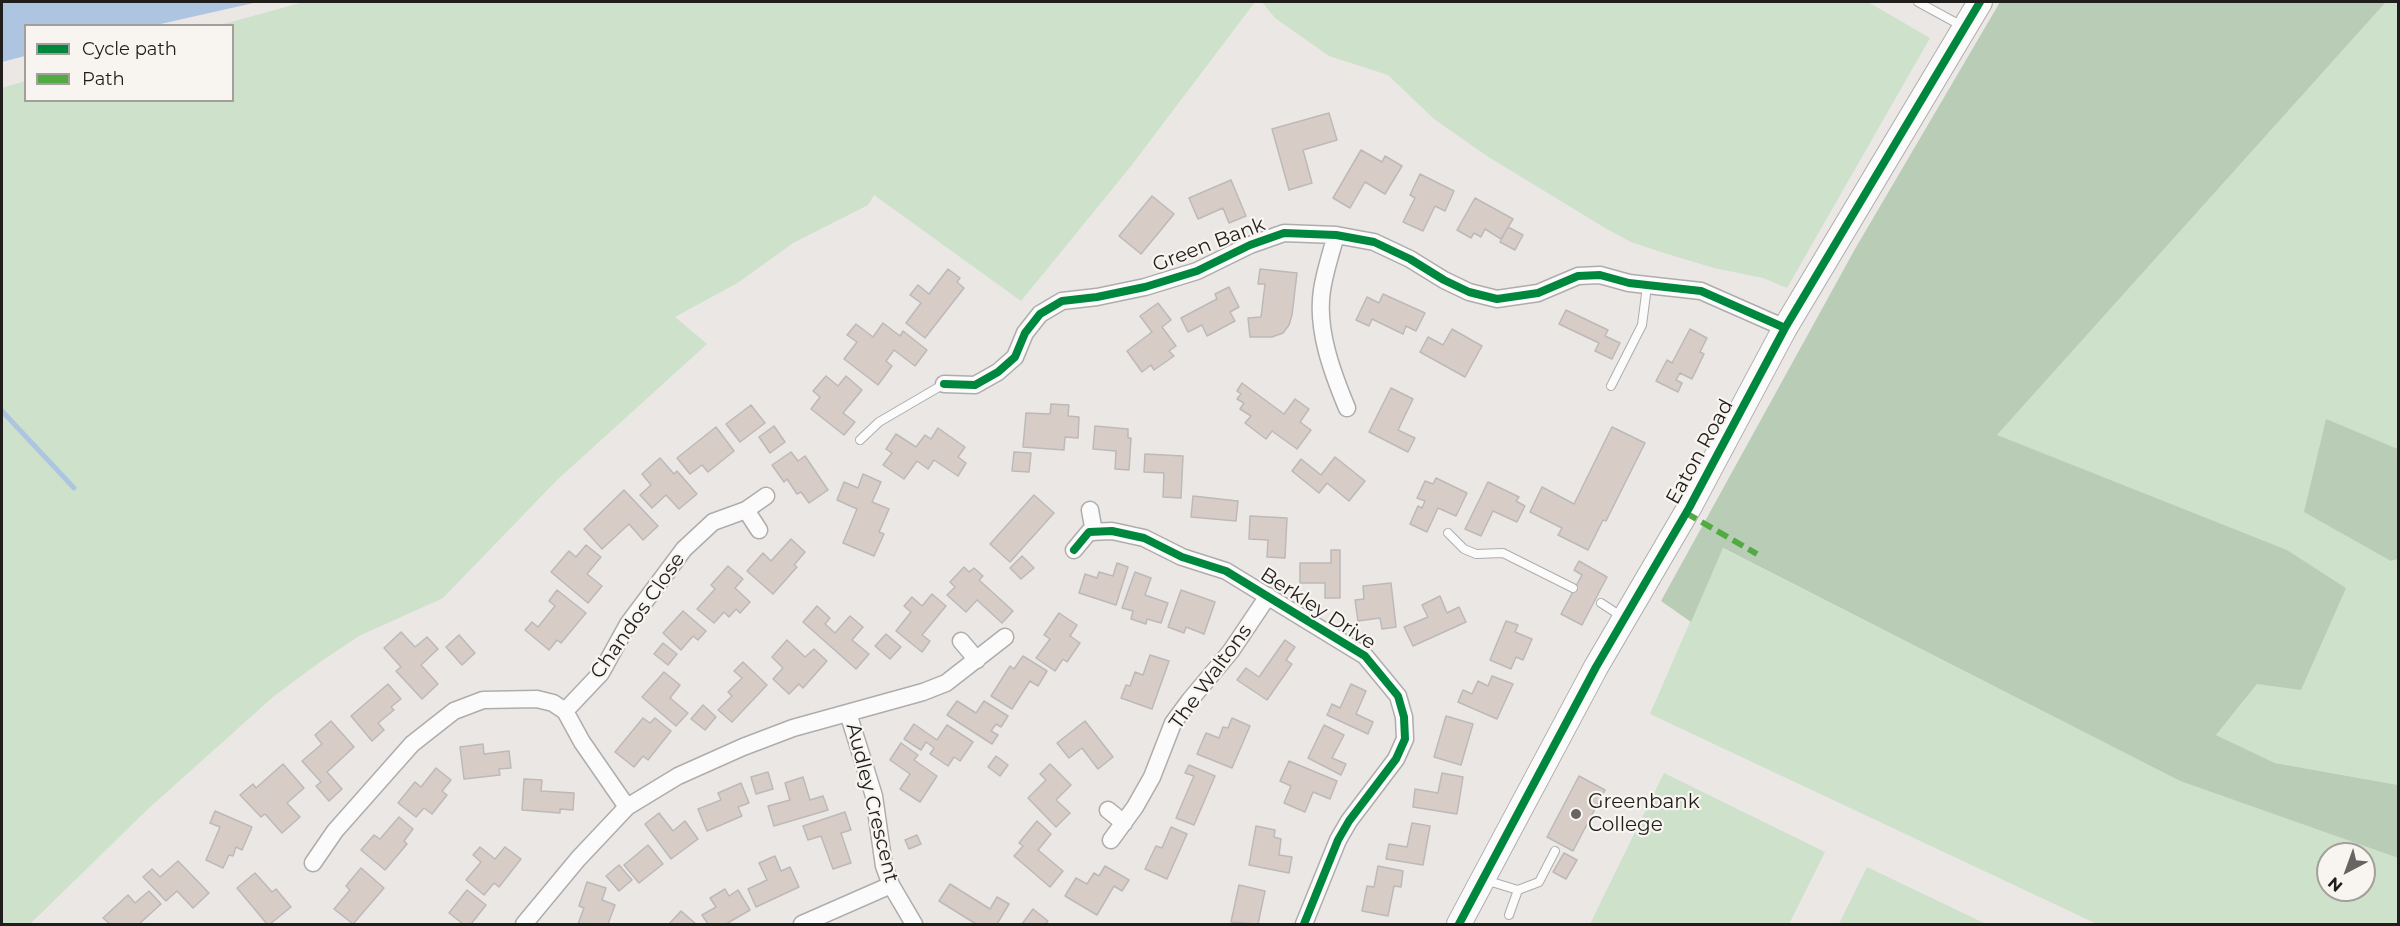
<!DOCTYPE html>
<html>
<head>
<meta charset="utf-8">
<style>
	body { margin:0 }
	#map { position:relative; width:2400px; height:926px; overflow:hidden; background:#eae7e5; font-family:Montserrat,sans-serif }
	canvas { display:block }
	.frame { position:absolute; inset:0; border:3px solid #201e1d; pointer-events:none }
	.legend { position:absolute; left:24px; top:24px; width:210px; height:78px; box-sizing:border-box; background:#f8f5f1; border:2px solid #a29f9c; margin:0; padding:8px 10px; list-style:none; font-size:18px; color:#201e1d }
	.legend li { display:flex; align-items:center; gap:12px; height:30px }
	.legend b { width:30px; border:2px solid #a29f9c }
	.north { position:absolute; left:2316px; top:842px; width:60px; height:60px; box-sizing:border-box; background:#f8f5f1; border:2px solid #a29f9c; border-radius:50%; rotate:221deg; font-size:16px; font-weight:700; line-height:24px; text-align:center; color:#201e1d }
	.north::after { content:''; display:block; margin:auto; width:21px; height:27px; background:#676463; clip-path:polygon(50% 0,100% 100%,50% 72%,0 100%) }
</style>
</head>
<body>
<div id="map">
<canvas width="2400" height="926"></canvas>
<div class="frame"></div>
<ul class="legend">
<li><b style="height:8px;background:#00873e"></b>Cycle path</li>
<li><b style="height:8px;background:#52aa43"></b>Path</li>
</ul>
<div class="north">N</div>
</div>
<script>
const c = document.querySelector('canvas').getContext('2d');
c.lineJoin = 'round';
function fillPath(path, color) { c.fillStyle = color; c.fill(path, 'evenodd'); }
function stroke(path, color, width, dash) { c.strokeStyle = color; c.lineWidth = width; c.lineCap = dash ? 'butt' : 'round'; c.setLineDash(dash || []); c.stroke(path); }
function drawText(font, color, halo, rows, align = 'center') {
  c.font = font + ' Montserrat,sans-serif'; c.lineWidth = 4.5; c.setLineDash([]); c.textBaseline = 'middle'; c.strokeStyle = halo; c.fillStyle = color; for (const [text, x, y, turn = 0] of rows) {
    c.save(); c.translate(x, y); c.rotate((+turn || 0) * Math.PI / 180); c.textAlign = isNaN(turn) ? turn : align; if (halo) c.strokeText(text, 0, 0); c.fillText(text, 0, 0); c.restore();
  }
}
const green = new Path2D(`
	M304,2H1255L1131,166L1021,301L874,195L868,205L793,243L739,282L675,317L707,344L557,480L443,598L359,636L320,662L273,697L149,808L30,924H2V88L25,81L26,100H232V26L220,25Z
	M1262,2H1868L1930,38L1787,288L1763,278L1714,268L1664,253L1631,242L1605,228L1487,156L1434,119L1388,75L1329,56L1275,18Z
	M2386,2H2398V449L2326,420L2391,561L2398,559V785L2275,763L2216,735L2257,684L2346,588L2286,550L1996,436Z
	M1722,548L2180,781L2398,858V924H2097L1650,714ZM2328,854H2364V890H2328Z
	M1664,773L1825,852L1789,924H1590Z
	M1867,867L1986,924H1839Z`);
const forest = new Path2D(`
	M2000,2H2386L1997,435L2287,550L2346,588L2301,690L2257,684L2216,735L2275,763L2398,785V858L2180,781L1723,548L1691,622L1661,601L1855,249Z
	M2326,419L2398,449V559L2391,561L2304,512Z`);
const water = new Path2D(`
	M2,2H258L156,25L26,26L25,56L2,62Z`);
const stream = new Path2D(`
	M2,411L74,488`);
const building = new Path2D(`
	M1329,113L1337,140L1303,150L1312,183L1289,190L1272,129Z
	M1361,150L1382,162L1385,156L1402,166L1385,194L1365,182L1350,208L1333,198Z
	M1420,174L1454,191L1445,211L1435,206L1423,231L1403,222L1415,198L1410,195Z
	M1231,180L1246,216L1229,223L1223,208L1198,219L1189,198Z
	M1152,196L1174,214L1141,254L1119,236Z
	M1475,198L1513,219L1501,239L1485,229L1481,237L1474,233L1471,238L1457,230Z
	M1508,227L1523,235L1515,250L1500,242Z
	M948,269L960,278L957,282L964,288L925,338L906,323L921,303L910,295L918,285L929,294Z
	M1260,269L1297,273L1292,315L1289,325L1283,333L1272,337H1250L1248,318L1261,317L1265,284H1258Z
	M1229,287L1239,307L1230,312L1235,321L1207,336L1202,325L1188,332L1181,318L1217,299L1215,294Z
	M1383,294L1425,313L1416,331L1406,326L1403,334L1372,319L1369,326L1356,320L1367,297L1379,303Z
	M1158,303L1171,320L1162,327L1176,346L1169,351L1174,356L1154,370L1151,365L1142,372L1127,351L1152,332L1140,316Z
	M1566,310L1608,330L1605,336L1620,343L1612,359L1595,351L1599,343L1559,324Z
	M883,323L900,336L903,331L927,350L915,366L894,350L886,361L892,366L878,385L844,359L857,342L847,335L856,324L873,337Z
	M1452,329L1482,346L1465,377L1420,352L1428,337L1443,345Z
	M1690,329L1707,338L1700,352L1704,354L1692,379L1680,373L1676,380L1682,383L1678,392L1656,381L1667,360L1672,363Z
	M826,376L838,386L846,376L862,390L843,413L855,422L844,435L811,409L820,397L813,391Z
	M1242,383L1284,414L1295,399L1309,409L1300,422L1311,430L1297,449L1272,431L1266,439L1245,423L1251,416L1240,409L1244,403L1237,399L1241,394L1237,391Z
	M1391,388L1413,399L1398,430L1415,438L1408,452L1369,432Z
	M1051,404L1069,405L1068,416L1079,417L1078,438L1065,437L1064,450L1023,447L1026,413L1050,414Z
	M751,405L765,423L740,442L726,424Z
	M774,426L785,442L770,453L759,437Z
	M1095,426L1128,429V438H1131L1129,470L1115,469L1116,451L1093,449Z
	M716,427L734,451L708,472L702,465L690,474L677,458Z
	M1612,427L1645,443L1606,521L1603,520L1588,550L1558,535L1562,528L1530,512L1542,487L1574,504Z
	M938,428L965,447L958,457L966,463L958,476L934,460L928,469L917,461L904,479L883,465L892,453L886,449L896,434L916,447L925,435L931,439Z
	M791,452L798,461L805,456L828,490L809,503L801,492L797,494L787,479L784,482L772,465Z
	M1014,452L1031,453L1029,472L1012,471Z
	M1145,454L1183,456L1181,498L1163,497L1164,473L1144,472Z
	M1335,457L1365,481L1349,501L1327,483L1319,493L1292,471L1301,459L1321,475Z
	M660,458L674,474L677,471L697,494L679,509L666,495L652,508L640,495L651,485L642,474Z
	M863,474L881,482L872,502L889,509L879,532L884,534L874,556L843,543L857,509L837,500L844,482L858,488Z
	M1436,478L1467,493L1456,516L1438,508L1427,532L1410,524L1418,506L1422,508L1425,501L1417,498L1425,481L1433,484Z
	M1488,482L1519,497L1516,501L1525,506L1517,522L1493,511L1481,536L1465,529Z
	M624,490L658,526L643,540L629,524L602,549L584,529Z
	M1034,495L1054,513L1010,562L990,544Z
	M1193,496L1238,501L1236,521L1191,517Z
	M1250,516L1287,518L1285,558L1267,557L1268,540L1249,539Z
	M791,539L805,552L794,565L797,567L773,594L747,571L763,553L771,561Z
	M586,545L601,557L587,574L602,586L588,603L551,572L569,551L576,557Z
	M1331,550H1340V598H1325V583H1300V563H1331Z
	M1022,556L1034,568L1021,579L1010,568Z
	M1579,561L1607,577L1582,625L1561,614L1582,575L1574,570Z
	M1117,563L1128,567L1116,605L1079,593L1085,574L1097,578L1099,572L1113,576Z
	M728,566L743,579L735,588L750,602L740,613L736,609L729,617L724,612L714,623L697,609L715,589L711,585Z
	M964,567L969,572L974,568L983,576L979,580L1013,611L1002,623L977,600L966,612L947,595L955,587L950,582Z
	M1135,572L1151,578L1145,595L1168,603L1161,623L1147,619L1146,624L1131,619L1133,611L1122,608Z
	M1391,583L1396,627L1382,629L1380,618L1358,621L1355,600L1364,599L1363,586Z
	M557,590L586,613L561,643L557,640L549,650L525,630L532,622L538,627L555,606L549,601Z
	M1181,590L1215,602L1204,634L1186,627L1184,633L1168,627Z
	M932,594L946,606L922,635L930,641L922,652L896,631L911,612L904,606L912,597L922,606Z
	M1440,596L1447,613L1459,607L1466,622L1413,646L1404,627L1428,617L1422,605Z
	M817,606L830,618L825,624L835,633L850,616L863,627L852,640L869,654L856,669L803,622Z
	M683,611L706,631L698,640L693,636L681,650L663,633Z
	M1059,613L1077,625L1070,636L1080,643L1067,662L1063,659L1055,671L1036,658L1050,639L1044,635Z
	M1506,621L1518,625L1515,632L1532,639L1523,660L1516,657L1511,669L1490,660Z
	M401,632L415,647L427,637L438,649L421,665L438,684L422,699L396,671L401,667L384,648Z
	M886,634L901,647L890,659L875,646Z
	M459,635L475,653L462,665L446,647Z
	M787,640L805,657L814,649L827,661L803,688L799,684L789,694L773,679L783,668L772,657Z
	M1285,640L1295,647L1286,660L1292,664L1267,700L1237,680L1246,668L1259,677Z
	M663,643L677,654L668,665L654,654Z
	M1150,655L1169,661L1152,709L1121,698L1126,685L1130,686L1135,672L1143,675Z
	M1023,656L1047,671L1038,686L1030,681L1012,709L991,696L1010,666L1014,669Z
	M743,662L767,685L732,722L718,710L732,696L728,692L742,678L734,671Z
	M664,672L680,685L670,698L688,713L676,726L642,697Z
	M1492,676L1513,684L1497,719L1458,702L1463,690L1472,694L1478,681L1488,686Z
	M388,684L401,699L391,707L394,710L378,723L384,730L372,741L351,716Z
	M1351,684L1366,691L1356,714L1373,722L1368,734L1327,715L1332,704L1340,708Z
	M957,701L976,713L984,701L1008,716L1001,727L996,724L991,731L998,735L992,744L947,715Z
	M703,705L716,717L705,730L691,719Z
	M1446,716L1473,724L1461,765L1434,757Z
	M643,718L650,723L655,718L671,731L648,760L643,756L634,767L615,752Z
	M1232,718L1250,726L1232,768L1197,754L1206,733L1219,738L1223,727L1228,728Z
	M331,721L354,747L327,772L342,789L329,801L316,786L321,782L302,761L322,744L315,735Z
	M1085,721L1113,757L1098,769L1082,748L1069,758L1057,743Z
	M914,724L937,740L947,725L973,742L960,761L954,757L948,766L930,754L934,748L926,742L921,750L904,739Z
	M1324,725L1344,735L1332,758L1346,764L1341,775L1308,758Z
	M901,743L918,755L914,760L937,776L920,802L900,789L910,774L890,760Z
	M483,744L484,754L509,751L511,768L499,769L500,775L464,779L460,747Z
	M996,756L1008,765L1000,776L988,767Z
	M1289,761L1337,781L1330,799L1313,792L1305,812L1284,803L1291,786L1280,781Z
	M283,764L304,788L287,803L300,817L282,833L265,814L261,817L240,795L253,784L256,788Z
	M1050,764L1071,785L1056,800L1070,813L1056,827L1028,798L1046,780L1040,774Z
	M1189,765L1215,776L1194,825L1176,818L1194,776L1185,773Z
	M436,768L451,780L442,791L447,795L432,814L424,808L416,817L398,803L415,782L421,787Z
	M768,772L773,789L756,794L751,777Z
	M1442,773L1463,777L1457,814L1413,807L1415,789L1438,793Z
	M1579,776L1605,790L1573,851L1547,837Z
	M803,777L810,800L823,796L828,810L774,826L768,806L790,800L785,783Z
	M524,779L542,780L541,791L574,793L573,810L560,809V813L522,810Z
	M741,783L749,803L738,807L742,816L707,831L698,809L721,800L718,793Z
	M215,811L252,827L242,850L236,847L233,856L229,855L223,868L206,860L220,827L210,823Z
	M845,812L851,830L841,833L851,863L833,869L821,836L808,840L803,826Z
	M659,813L673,831L685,821L698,839L671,859L645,824Z
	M399,817L413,829L404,841L407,844L385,870L361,850L374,835L380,839Z
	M1037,821L1051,834L1038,850L1063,871L1050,887L1014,856L1023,846L1019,843Z
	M1412,823L1430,826L1423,865L1386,859L1389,844L1407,847Z
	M1256,826L1275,830L1274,837L1281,839L1279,855L1292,857L1289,873L1249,865Z
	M1171,827L1187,834L1167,879L1145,869L1156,846L1162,848Z
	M917,835L921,844L909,849L905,840Z
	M648,845L663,864L639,883L624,865Z
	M480,847L495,859L505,847L521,859L499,887L494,883L484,895L466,880L481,862L473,855Z
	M1564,853L1577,860L1566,879L1553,872Z
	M775,856L781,871L790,867L799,887L756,907L748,889L767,880L759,863Z
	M178,861L209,893L193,908L177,891L166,901L143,877L152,869L160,877Z
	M619,865L632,880L619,891L606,876Z
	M1105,866L1129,880L1122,891L1114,886L1097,915L1065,896L1076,878L1087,884L1094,873L1099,876Z
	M1378,866L1403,871L1401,887L1394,886L1388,916L1362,911L1367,886L1374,887Z
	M361,868L384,888L353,924L334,909L350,890L346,886Z
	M255,873L272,892L276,889L291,907L270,924H267L237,888Z
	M587,882L606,888L602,900L615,905L608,924H578L584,908L579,906Z
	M950,884L990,909L997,897L1009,904L997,924H976L939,901Z
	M1239,885L1265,891L1258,924L1231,922Z
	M725,889L729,896L738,890L750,910L726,924H708L702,915L716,907L710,898Z
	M467,890L486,905L471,924H463L449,913Z
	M149,891L161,904L139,924H110L103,918L128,895L135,903Z
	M1033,909L1048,921L1045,924H1022Z
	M681,911L696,924H669Z`);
const lane = new Path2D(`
	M1918,2L1962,26
	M1611,386L1642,325L1647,286
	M860,440L879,422L944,384
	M1448,533L1464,549L1476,554L1503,553L1573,588
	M1601,603L1624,618
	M1485,880L1518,890L1539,882L1555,851
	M1509,915L1518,890`);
const street = new Path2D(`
	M1336,235C1331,253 1325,271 1322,290C1316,329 1332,372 1347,408
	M944,384L975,385L998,372L1015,357L1025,333L1040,314L1062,301L1097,297L1145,287L1197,271L1250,245L1284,233L1336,235L1374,242L1410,259L1444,280L1469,292L1497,299L1538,293L1578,276L1600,275L1629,283L1701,291L1785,328
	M746,510L759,530
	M1090,510L1094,532
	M1074,550L1089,532L1112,531L1144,538L1182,557L1226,571L1365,656L1398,696L1404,717L1405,739L1396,759L1349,821L1338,840L1304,924
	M961,641L977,660
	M565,711L601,673L628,624L684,549L713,522L746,510L766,496
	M848,713L874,796L884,866L891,885L914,924
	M1108,810L1124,823
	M1111,840L1135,807L1152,777L1173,723L1190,700L1231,651L1268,596
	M313,863L335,831L412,744L454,711L483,700L537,699L553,703L565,711L582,742L627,807
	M524,924L578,859L627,807L678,776L743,747L793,728L923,692L946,683L1005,637
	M802,924L891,885`);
const secondary = new Path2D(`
	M1459,924L1596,667L1689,508L1785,328L1980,2`);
const quiet = new Path2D(`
	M1686,513L1757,554`);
const cycleway = new Path2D(`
	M944,384L975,385L998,372L1015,357L1025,333L1040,314L1062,301L1097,297L1145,287L1197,271L1250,245L1284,233L1336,235L1374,242L1410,259L1444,280L1469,292L1497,299L1538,293L1578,276L1600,275L1629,283L1701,291L1785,328
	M1074,550L1089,532L1112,531L1144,538L1182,557L1226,571L1365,656L1398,696L1404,717L1405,739L1396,759L1349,821L1338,840L1304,924
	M1459,924L1596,667L1689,508L1785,328L1980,2`);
const markers = [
	[1576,814,6,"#676463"]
];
const streetNames = [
	["Green Bank",1209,245,-21],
	["Eaton Road",1700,452,-61],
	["Berkley Drive",1318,609,33],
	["Chandos Close",638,616,-55],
	["The Waltons",1211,677,-54],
	["Audley Crescent",872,803,76]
];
const poiNames = [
	["Greenbank",1588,802],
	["College",1588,825]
];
fillPath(green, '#cee1cb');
fillPath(forest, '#b9cdb6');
fillPath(water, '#aec5e2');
stroke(stream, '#aec5e2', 5);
fillPath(building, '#d8ccc7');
stroke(building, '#bcb9b8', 1.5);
stroke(lane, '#afadac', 10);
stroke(street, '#afadac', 19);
stroke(secondary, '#afadac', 26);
stroke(lane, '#fcfbfb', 8);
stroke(street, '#fcfbfb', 16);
stroke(secondary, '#fcfbfb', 24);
stroke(quiet, '#52aa43', 6, [12, 6]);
stroke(cycleway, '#00873e', 8);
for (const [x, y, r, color] of markers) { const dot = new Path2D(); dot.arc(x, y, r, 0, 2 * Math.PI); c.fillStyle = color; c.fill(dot); stroke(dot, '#f8f5f1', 2); }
drawText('20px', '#201e1d', '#f8f5f1', streetNames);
drawText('20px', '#201e1d', '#f8f5f1', poiNames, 'left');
</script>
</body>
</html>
